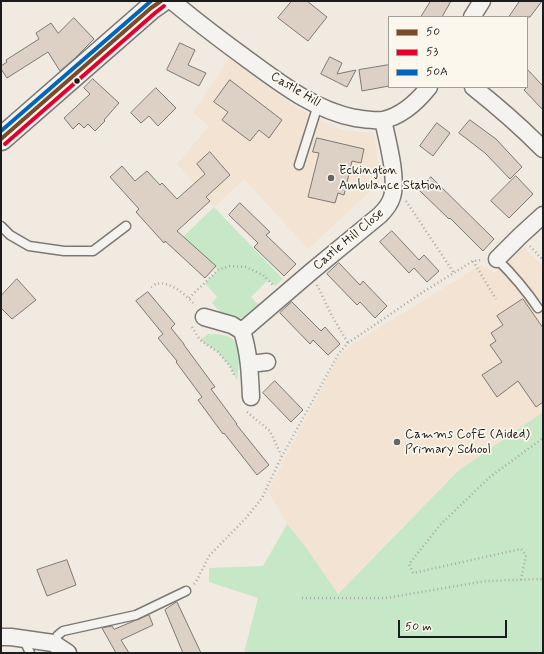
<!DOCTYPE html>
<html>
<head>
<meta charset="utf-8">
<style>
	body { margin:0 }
	#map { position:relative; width:544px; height:654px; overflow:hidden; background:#f1eae1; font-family:Mynerve,sans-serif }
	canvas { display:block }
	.frame { position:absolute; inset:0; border:2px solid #1c1c1c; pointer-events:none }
	.legend { position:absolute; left:388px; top:16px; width:140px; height:72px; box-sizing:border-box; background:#fbf7ec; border:1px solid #a29f99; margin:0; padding:5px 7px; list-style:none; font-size:12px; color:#1c1c1c }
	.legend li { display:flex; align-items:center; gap:8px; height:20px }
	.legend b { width:20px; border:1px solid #a29f99 }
	.scale { position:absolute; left:398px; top:620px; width:109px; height:18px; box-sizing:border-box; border:2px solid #1c1c1c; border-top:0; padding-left:5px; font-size:12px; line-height:14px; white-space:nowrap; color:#1c1c1c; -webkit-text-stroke:3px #fbf7ec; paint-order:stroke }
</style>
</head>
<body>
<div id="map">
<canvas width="544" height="654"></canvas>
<div class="frame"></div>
<ul class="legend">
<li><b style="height:5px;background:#7a4b2a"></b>50</li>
<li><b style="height:5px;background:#e4002b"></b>53</li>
<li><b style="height:5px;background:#0065bd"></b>50A</li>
</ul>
<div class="scale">50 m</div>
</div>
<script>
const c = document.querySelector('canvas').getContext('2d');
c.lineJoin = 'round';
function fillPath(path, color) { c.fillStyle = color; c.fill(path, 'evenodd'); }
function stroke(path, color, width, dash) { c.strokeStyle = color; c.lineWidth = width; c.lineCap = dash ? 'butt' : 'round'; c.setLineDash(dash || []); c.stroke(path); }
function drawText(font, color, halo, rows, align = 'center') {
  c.font = font + ' Mynerve,sans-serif'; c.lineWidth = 3.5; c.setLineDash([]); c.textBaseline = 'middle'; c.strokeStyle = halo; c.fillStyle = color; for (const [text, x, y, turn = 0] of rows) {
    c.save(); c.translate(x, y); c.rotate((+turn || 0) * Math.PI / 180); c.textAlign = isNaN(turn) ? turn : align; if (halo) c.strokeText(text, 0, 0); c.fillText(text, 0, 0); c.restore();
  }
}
const built = new Path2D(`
	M230,58L292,105L341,130L374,133L380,182L308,249L244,179L214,207L177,164L209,126L193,112Z
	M523,247L543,266V412L458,471L337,594L305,546L287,524L268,491L338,357L348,347L481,265L495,273Z`);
const green = new Path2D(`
	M214,207L283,279L275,286L268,280L251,297L259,305L244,317L235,319L223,315L212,303L217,297L205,283L218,270L183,237Z
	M208,334C246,333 240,352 237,381L230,366L218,352L200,340Z
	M543,412V653H244L258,598L209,582V568L263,566L287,524L305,546L338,594L458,471Z`);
const building = new Path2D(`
	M292,1H307L327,17L308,41L278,18Z
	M431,1H451L442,17H421Z
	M520,1H542L530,17H509Z
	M74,18L94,39L74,59L60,71L48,52L7,78L1,69V66L7,62L6,60L39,39L36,33L51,23L58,33Z
	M180,43L195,50L188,65L206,73L199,86L167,70Z
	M330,57L342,63L337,74L356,70L347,87L321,74Z
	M389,65V86L362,91L359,70Z
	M527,69L543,86V110L524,90L527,87Z
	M93,79L119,103L104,120L105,121L95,131L88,124L84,128L79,123L73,129L64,118L90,94L84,88Z
	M230,80L282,120L269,138L259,130L250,141L222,120L228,112L214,102Z
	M156,88L176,108L158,126L149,116L141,123L131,113Z
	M470,120L496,139L522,167L510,179L485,153L459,133Z
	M437,123L450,133L433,156L420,146Z
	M317,138L364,149L361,163L352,161L344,195L338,193L335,203L308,197L319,153L313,152Z
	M210,152L230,175L206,197L210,201L177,231L216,266L205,278L165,241L164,243L136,212L139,209L110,177L122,166L135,181L147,171L160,185L162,183L177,199L205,174L197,164Z
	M516,176L533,194L509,218L491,201Z
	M431,177L494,239L483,251L450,218L449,219L419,190Z
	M240,203L270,232L266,235L296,264L284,276L254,247L258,243L229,215Z
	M392,231L419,260L424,255L439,271L427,282L414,268L409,273L380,242Z
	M339,263L360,285L363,281L387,306L375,318L360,302L357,305L327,274Z
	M17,279L36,300L12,319L1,308V296Z
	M148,292L175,324L171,328L184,344V345L215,387L211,389L237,424H236L269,465L257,475L224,433L223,434L198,400L202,397L176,362L177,361L158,338L163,334L136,301Z
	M523,299L543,328V402L536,407L518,381L497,397L482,375L502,362L490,345L496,341L491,333L503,325L497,316Z
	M292,302L321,331L325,327L340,344L328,355L313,340L310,344L280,313Z
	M275,381L303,410L291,422L263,393Z
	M67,560L76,585L47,596L37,570Z
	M177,602L201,653H183L165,610Z
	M149,615L153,625L121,640L129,653H116L102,628L112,626L114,629Z`);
const path = new Path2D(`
	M406,201L454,273
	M530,246L543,260
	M473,261L496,299
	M317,285L332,316L348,343
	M151,287C152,287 155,284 156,284C170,280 187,296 195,305
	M189,298L218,270L230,266L246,267L263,275L273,285
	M192,327L200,340L218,352L230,366L234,375
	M247,412L270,431L281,455
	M521,580L526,555L521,549L413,573L409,564L440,525L490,477L543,438
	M194,584L196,582L209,556L246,518L262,498L282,456L339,353L348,343L423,292L473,261L482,260
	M302,598H386L486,581L543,579`);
const lane = new Path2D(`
	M299,165L318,105
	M1,226L10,235L29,246L64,251H93L126,226
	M497,259C512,274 526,290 538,308
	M23,638L30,653
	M53,643L58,635L63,631L136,615L186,591`);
const street = new Path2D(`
	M172,1C196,21 221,40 247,59C280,83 314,110 355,118C364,119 374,121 383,120C402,116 417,102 429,87
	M472,17L482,1
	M473,87C497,106 521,127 543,149
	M497,259L520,236L543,215
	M204,317L232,325L242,331C249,352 250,374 251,397
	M242,331L312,271L380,215C385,210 390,204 392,197C398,179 387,139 383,120
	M249,364L267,362
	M1,637H11L53,643L68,653`);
const secondary = new Path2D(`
	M1,139L151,8L161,1`);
const bus1 = new Path2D(`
	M1,139L151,8L161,1`);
const bus2 = new Path2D(`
	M5,144L155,13L164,6`);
const bus3 = new Path2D(`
	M1,131L151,1`);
const markers = [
	[77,81,3.5,"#1c1c1c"],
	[331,178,4,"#676461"],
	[397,442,4,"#676461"]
];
const streetNames = [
	["Castle Hill",295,90,31],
	["Castle Hill Close",349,240,-40]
];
const poiNames = [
	["Eckington",339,171],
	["Ambulance Station",339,186],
	["Camms CofE (Aided)",405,435],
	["Primary School",405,450]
];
fillPath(built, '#f2e3d2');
fillPath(green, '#c6e8c7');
fillPath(building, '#ddd1c6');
stroke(building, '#7c7975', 1);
stroke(lane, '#7c7975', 11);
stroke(street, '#7c7975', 19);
stroke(secondary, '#7c7975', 25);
stroke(path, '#aba9a6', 2.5, [1, 3]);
stroke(lane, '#f5f3ef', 8);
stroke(street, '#f5f3ef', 16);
stroke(secondary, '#f5f3ef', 22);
stroke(bus1, '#7a4b2a', 4);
stroke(bus2, '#e4002b', 4);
stroke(bus3, '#0065bd', 4);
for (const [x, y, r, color] of markers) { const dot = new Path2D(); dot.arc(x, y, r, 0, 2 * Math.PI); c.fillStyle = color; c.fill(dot); stroke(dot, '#fbf7ec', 1.5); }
drawText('13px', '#1c1c1c', '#fbf7ec', streetNames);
drawText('13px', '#1c1c1c', '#fbf7ec', poiNames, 'left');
</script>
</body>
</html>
